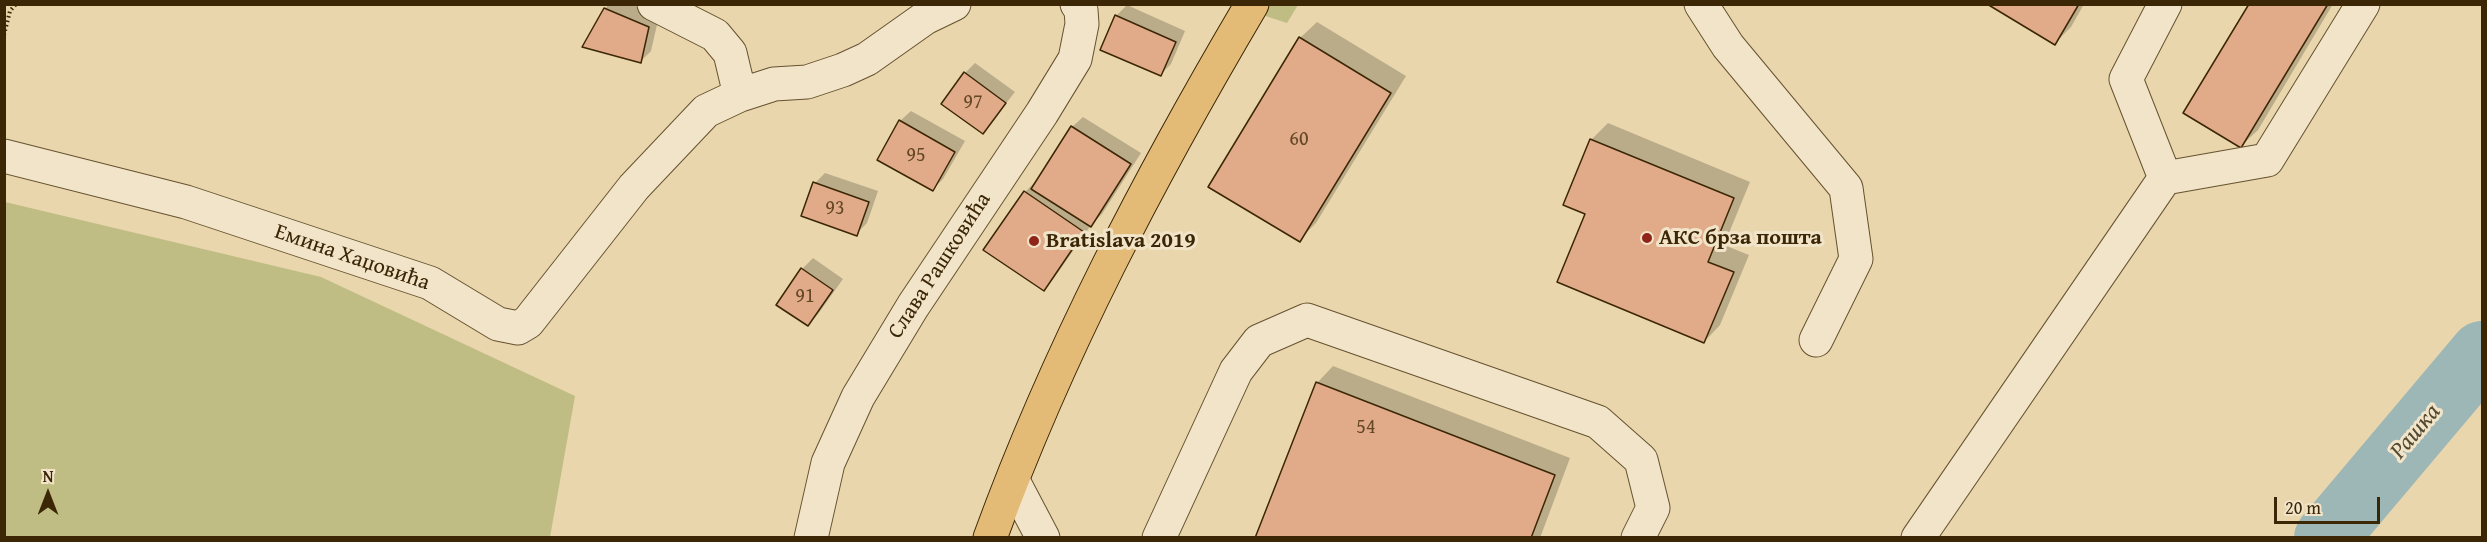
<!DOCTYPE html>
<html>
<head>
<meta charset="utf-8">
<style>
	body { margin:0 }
	#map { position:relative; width:2487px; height:542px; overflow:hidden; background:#e9d6ac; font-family:"Gentium Book Plus",serif }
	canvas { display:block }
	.frame { position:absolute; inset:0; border:6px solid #3b2605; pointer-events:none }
	.north { position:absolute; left:18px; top:464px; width:60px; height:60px; -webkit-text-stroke:4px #f1e4c9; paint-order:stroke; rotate:0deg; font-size:16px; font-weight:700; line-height:24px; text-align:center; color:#3b2605 }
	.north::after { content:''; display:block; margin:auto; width:21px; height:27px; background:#3b2605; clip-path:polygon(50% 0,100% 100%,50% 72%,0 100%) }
	.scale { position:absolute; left:2274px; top:497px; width:106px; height:27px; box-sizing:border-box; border:3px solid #3b2605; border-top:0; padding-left:8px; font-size:18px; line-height:21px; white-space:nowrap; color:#3b2605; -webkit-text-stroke:4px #f1e4c9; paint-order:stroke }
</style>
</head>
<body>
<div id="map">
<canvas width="2487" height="542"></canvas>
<div class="frame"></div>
<div class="north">N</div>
<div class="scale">20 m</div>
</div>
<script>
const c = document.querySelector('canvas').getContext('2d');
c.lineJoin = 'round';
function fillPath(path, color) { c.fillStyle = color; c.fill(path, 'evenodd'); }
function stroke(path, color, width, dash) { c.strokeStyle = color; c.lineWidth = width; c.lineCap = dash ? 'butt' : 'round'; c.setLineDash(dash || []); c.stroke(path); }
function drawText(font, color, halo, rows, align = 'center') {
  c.font = font + ' "Gentium Book Plus",serif'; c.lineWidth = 6; c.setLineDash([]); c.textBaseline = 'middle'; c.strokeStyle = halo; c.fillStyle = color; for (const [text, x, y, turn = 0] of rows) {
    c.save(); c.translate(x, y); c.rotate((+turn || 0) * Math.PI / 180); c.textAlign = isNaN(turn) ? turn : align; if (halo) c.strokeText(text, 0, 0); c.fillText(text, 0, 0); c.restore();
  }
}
const green = new Path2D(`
	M1232,5H1298L1287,23Z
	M5,202L321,277L575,396L550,537H5Z`);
const shadow = new Path2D(`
	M609,4H630L659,16L651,51L640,62L605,9Z
	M1990,4H2084L2071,27L2055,43Z
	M2251,4H2333L2258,130L2241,146Z
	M1127,5L1185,31L1171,64L1160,75L1116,16Z
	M1317,22L1406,76L1316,223L1299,240L1300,38Z
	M975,63L1015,92L983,132L965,73Z
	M911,111L965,141L943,179L933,189L900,121Z
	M1083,117L1141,153L1102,214L1091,225L1054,278L1044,289L986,249L1025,192L1036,181L1037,182L1072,127Z
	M1608,123L1750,182L1724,245L1749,255L1720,325L1704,342L1587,213L1591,140Z
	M825,173L878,191L867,223L856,234L815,183Z
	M813,258L843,279L818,314L808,324L778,305L802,269Z
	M1333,366L1570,458L1540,538H1257L1317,383Z`);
const river = new Path2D(`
	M2326,538L2482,353`);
const building = new Path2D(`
	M1987,4H2079L2055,45Z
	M2249,4H2328L2241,148L2183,113Z
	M604,8L649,27L641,63L582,47Z
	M1115,15L1176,42L1161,76L1100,50Z
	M1299,37L1391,93L1300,242L1208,187Z
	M964,72L1006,103L983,134L941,104Z
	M899,120L955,152L933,191L877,160Z
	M1071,126L1131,164L1091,227L1031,189Z
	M1590,139L1734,198L1708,262L1734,272L1704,343L1557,282L1585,214L1563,205Z
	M813,182L869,202L857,236L801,216Z
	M1024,191L1084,232L1044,291L983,250Z
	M801,268L833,290L808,326L776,305Z
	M1316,382L1555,475L1531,538H1255Z`);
const path = new Path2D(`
	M4,35L10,11L16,4`);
const minor = new Path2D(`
	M654,4L715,35L730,53L740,95
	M1701,4L1728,46L1846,188L1856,259L1816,340
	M4,156L186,202L430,283L498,324L518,328L528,322L634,187L706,111L740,95L774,84L807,82L843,70L867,59L925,18L954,4
	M2165,178L2126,79L2165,4
	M1013,481L1043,538
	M811,538L828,463L858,397L913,306L1042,113L1075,59L1082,24L1081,10L1077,4
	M1159,538L1236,371L1259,341L1307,320L1598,422L1641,460L1653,508L1638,538
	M1918,538L2165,178L2267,160L2363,4`);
const major = new Path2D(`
	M990,538C1058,351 1151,175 1252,4`);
const markers = [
	[1647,238,6,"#8f2418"],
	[1034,241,6,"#8f2418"]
];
const numberNames = [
	["97",973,103],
	["60",1299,140],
	["95",916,156],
	["93",835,209],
	["91",805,297],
	["54",1366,428]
];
const poiNames = [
	["АКС брза пошта",1659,238],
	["Bratislava 2019",1046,241]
];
const streetNames = [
	["Емина Хаџовића",352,258,19],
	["Слава Рашковића",940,266,-57]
];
const waterNames = [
	["Рашка",2416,432,-50]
];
fillPath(green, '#bfbc84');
fillPath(shadow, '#0003');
stroke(river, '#9db6b6', 64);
fillPath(building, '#e1ab89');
stroke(building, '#3b2605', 1.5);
stroke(minor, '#66522f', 35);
stroke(major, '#3b2605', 35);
stroke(path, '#3b2605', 4, [1.5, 3]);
stroke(minor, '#f1e4c9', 33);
stroke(major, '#e4bb76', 33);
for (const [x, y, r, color] of markers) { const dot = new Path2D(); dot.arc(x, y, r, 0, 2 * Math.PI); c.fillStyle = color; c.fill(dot); stroke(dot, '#f1e4c9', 2); }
drawText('20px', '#644726', null, numberNames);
drawText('bold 22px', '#3b2605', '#f1e4c9', poiNames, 'left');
drawText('22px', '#3b2605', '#f1e4c9', streetNames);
drawText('italic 24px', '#544a31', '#f1e4c9', waterNames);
</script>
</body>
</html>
